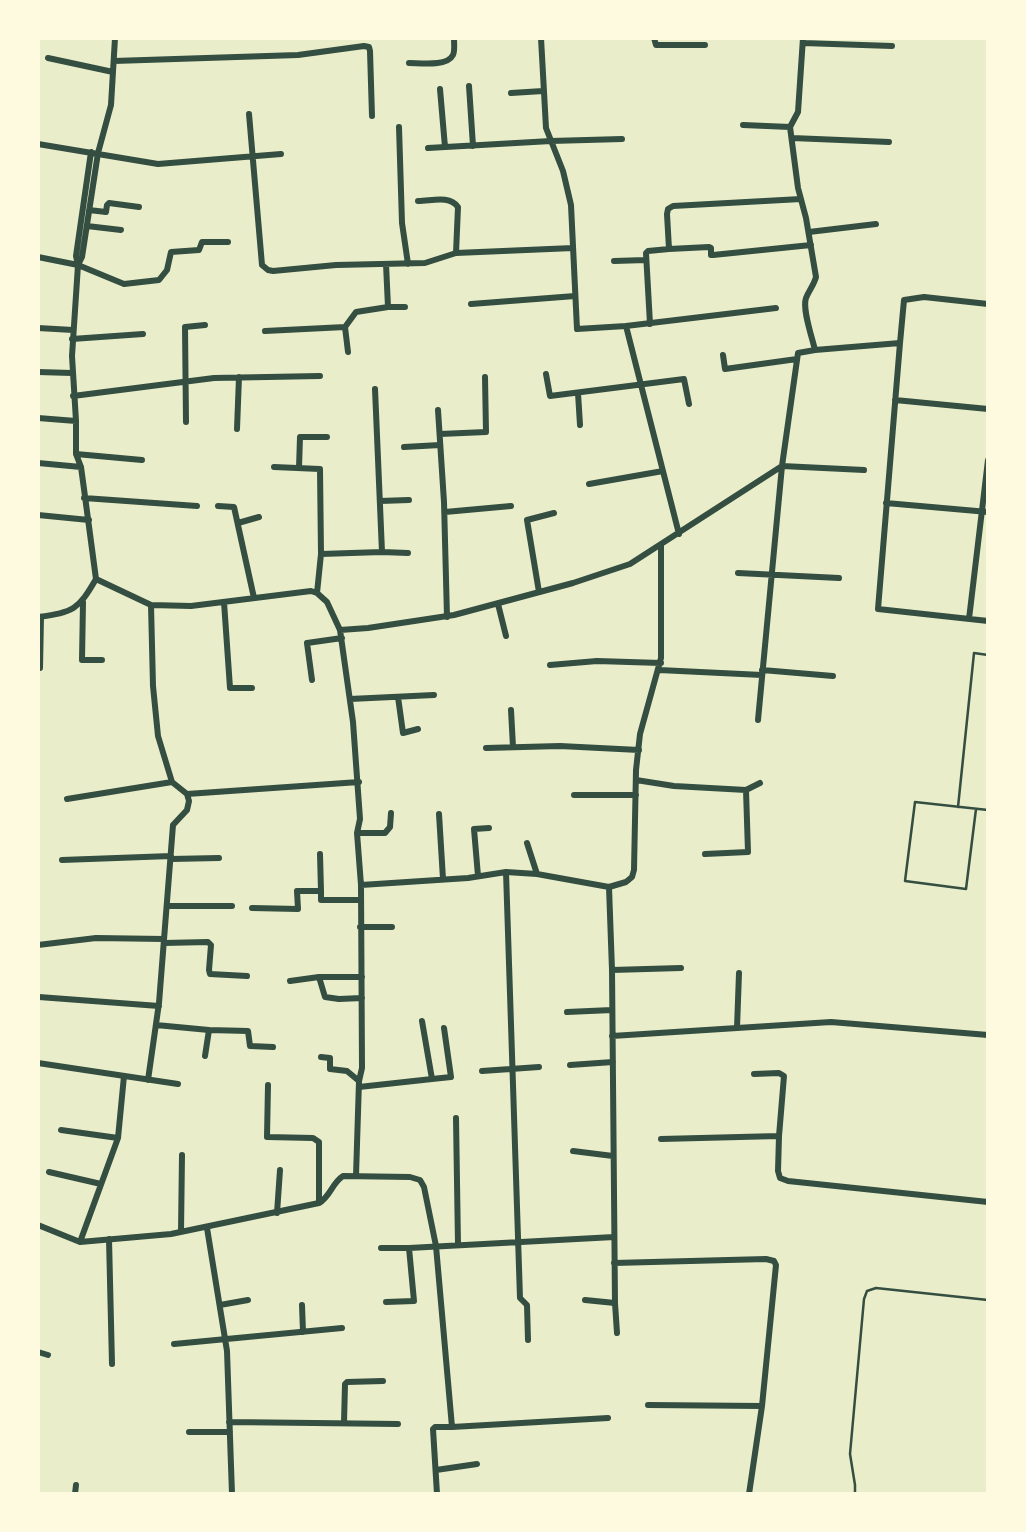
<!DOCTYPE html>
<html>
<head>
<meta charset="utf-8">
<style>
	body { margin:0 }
	#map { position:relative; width:1026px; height:1532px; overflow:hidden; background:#e9edc9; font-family:Rubik,sans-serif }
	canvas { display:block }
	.frame { position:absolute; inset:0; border:40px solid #fefae0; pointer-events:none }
</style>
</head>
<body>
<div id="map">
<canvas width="1026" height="1532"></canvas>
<div class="frame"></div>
</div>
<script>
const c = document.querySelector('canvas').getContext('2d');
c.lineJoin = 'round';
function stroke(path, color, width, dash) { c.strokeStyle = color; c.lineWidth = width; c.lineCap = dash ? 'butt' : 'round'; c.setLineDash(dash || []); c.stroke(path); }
const service = new Path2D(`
	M958,807L974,653L988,655
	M976,809L966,889L905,881L915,802L988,810
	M855,1494V1485L850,1454L864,1299L867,1291L876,1288L988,1300`);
const minor = new Path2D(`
	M541,38L546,128L563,171L571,205L577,329L626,326L776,308
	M654,38L656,45H705
	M803,38L798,112L790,127L798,188L806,218L816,277C814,285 809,290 806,298C802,309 812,337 815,350
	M803,43L892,46
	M48,58L113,72
	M114,61L298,55L364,46L369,47L370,51L372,116
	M409,63C420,63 447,67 453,55C455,51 454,44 454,38
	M469,86L473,146
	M440,89L445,147
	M511,93L543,91
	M249,114L262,265L268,270L273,271L336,265L425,263L456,253L573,248
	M743,125L790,127
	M399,127L402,223L408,264
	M792,138L889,142
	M38,144L158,164L281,154
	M428,148L551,141L622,139
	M91,152L76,256L78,265L72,356L76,421V454L81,467L84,489L96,579
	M418,201C432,201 449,195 458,207L456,253
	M89,210L106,212L107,205L109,203L139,207
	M87,226L121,230
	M809,232L876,224
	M669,249L709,247L711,248V255H713L811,245
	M38,257L78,265L124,284L159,280L167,270L171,252L199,250L202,242H228
	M614,261L646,260
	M78,265L82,257L98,153L111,105L115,38
	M471,304L575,296
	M388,307H405
	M650,324L646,253L648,251L669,249L667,214L668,209L673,206L801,199
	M626,326L679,534
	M345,327L348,352
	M38,328L73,330
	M265,331L345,327L356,312L388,307L386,264
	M72,339L143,334
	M900,343L878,609L988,621
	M723,355L725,369L797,359
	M38,372L72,373
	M546,374L550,396L684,379L689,404
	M578,393L580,425
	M73,396L214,378L320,376
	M895,400L988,409
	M438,410L444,502L447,617
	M38,418L76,421
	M186,422L185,327L205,325
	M237,429L239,377
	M440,434L486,432L485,377
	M404,447L440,445
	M76,454L142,460
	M38,463L81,467
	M274,467L320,469L321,554L317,593
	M299,468L300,437H327
	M589,484L663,471
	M84,498L197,506
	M380,501L409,500
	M886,503L988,512
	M218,506L234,507L254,598
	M445,512L511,506
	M38,515L89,520
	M238,523L259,517
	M382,552L408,553
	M321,554L382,552L375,389
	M738,573L839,578
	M96,579L151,605L191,606L311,591L317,593L327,602L340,630L353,722L360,819L357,833L361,885L362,1068L359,1081L356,1176
	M539,592L527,520L554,513
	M83,602L82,660H102
	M224,602L230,688H252
	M498,604L506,636
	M38,617C74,612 78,610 96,579
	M969,619L988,460
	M340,630L368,628L454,615L573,583L630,564L782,466L798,353L815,350L900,343L904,300L924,297L988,304
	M550,665L597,661L661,663
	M40,668L41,617
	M659,670L762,675
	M762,670L833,676
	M312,680L307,643L342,638
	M398,697L403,733L418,729
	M350,699L434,695
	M511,710L513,747
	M758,720L782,466L864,470
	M486,748L560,746L639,750
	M636,780L674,786L746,790L748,852L705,854
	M746,790L760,783
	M187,794L359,782
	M574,795H636
	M67,799L172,782
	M439,814L443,879
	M357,833H385L390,827L391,813
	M527,843L537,874
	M320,854L321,891
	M171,859L219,858
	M62,860L171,856
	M506,872L520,1298L527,1305L528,1340
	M478,876L474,829L489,828
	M361,885L468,878L506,872L537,874L609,887L626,882L632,877L634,870L636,770L640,734L661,658V545
	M609,887L612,970L615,1303L617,1333
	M167,906H232
	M252,908L298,909L297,891H321V900H361
	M360,927H392
	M164,943L208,942L211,945L209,970L210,974L247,976
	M38,945L96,938L164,939
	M612,970L681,968
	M319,977H362
	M290,981L319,977L325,997L339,999L362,998
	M39,997L159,1006
	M567,1012L612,1010
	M156,1025L209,1030L248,1031L250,1046L273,1047
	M737,1028L739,973
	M612,1036L831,1022L988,1035
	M205,1056L209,1030
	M321,1057L330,1058V1069L347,1071L359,1081
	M38,1063L178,1084
	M570,1065L613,1062
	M482,1071L539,1067
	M754,1074L779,1073L784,1076L779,1136L778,1171L780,1178L788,1181L988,1202
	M432,1079L451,1077L444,1028
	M148,1080L159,1003L173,825L187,810L189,801L187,794L172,782L158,736L153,686L151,605
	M268,1085L267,1137L313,1138L319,1142V1203
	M359,1087L432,1079L422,1021
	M456,1118L458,1245
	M61,1130L118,1138
	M661,1139L779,1136
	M573,1151L613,1156
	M49,1172L101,1184
	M277,1213L280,1170
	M38,1225L80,1242L171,1234L319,1203C330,1197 332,1183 343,1176L410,1177L420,1180L424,1187L436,1246L452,1427H435L433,1429L437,1494
	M207,1228L227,1351L232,1494
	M181,1232L182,1155
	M109,1239L112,1364
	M80,1242L118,1138L124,1076
	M381,1248H409
	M614,1263L766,1259L774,1261L776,1265L762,1406L749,1494
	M585,1300L615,1303
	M386,1302L414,1301L409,1248L614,1237
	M220,1305L248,1300
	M302,1305L303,1332
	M174,1344L342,1328
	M38,1352L48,1355
	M648,1405L762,1406
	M229,1422L398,1424
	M344,1423L345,1384L347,1382L383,1381
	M452,1427L608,1418
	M189,1432H230
	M436,1470L477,1464
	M75,1494L76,1485`);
stroke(service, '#344e41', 2.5);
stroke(minor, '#344e41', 6);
</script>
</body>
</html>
